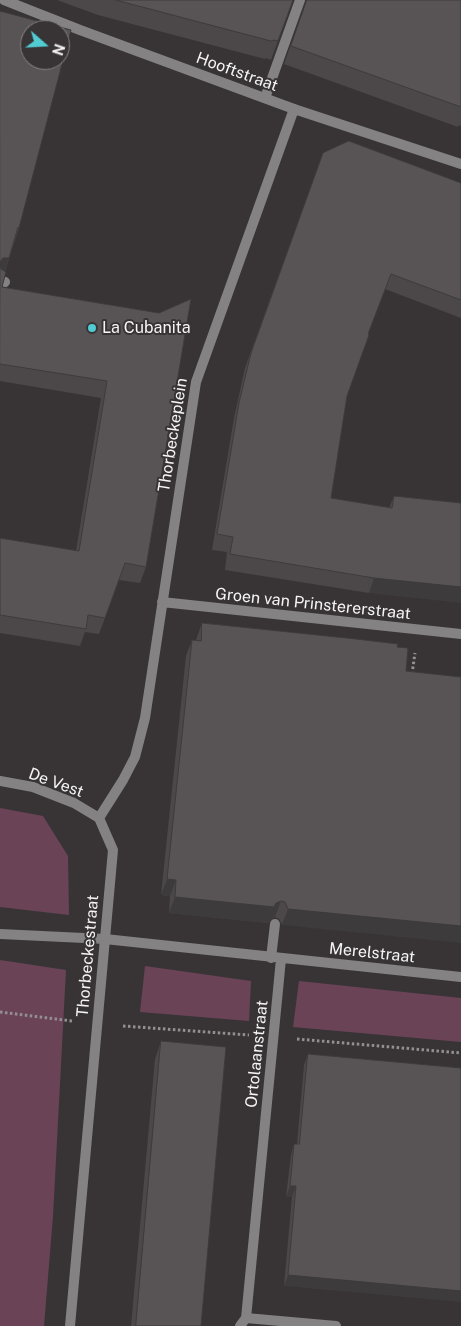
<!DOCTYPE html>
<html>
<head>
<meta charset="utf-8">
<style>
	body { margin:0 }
	#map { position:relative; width:461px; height:1326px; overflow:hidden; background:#383436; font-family:"Public Sans",sans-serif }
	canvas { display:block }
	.north { position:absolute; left:20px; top:20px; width:50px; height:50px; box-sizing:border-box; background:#383436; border:1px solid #848182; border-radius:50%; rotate:109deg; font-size:14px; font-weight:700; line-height:20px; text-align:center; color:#f6f4f5 }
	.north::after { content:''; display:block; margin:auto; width:18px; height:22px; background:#51ccd3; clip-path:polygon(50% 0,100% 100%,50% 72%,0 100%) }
</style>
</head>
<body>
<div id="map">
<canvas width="461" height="1326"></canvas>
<div class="north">N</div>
</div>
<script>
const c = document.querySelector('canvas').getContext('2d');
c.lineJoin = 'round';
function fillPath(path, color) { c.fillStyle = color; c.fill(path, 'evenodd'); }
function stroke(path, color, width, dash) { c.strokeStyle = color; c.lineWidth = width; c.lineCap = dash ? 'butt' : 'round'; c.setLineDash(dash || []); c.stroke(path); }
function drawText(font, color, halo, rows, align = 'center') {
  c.font = font + ' "Public Sans",sans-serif'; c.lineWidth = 4; c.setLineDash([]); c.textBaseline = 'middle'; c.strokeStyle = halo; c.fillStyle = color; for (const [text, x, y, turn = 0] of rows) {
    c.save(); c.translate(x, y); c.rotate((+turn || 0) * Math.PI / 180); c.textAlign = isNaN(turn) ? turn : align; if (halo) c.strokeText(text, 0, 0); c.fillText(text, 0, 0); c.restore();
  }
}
const green = new Path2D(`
	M0,808L43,816L68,856L69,915L0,907Z
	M0,960L66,970L53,1216L44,1326H0Z
	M145,966L251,981L249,1021L140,1012Z
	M299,981L461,998V1042L293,1027Z`);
const path = new Path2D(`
	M412,674L415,653
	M0,1012L72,1021
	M123,1026L249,1035
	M297,1039L461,1053`);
const service = new Path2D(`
	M271,958L275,924`);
const pedestrian = new Path2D(`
	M4,0L80,30L294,109
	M265,98L300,0
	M0,281L5,282`);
const minor = new Path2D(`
	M162,602L461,634
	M99,818L123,780L135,757L145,718L196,382L294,109L461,164
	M0,934L105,939L461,977
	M246,1318L336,1326
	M240,1326L246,1318L281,959`);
const tertiary = new Path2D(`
	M0,781L33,787L74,803L99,818L113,850L70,1326`);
const wall = new Path2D(`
	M57,0H293L271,60L266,58L265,59L98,15Z
	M306,0H461V126L459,125L458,127L284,64L306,2Z
	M0,11L19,228L5,271L2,287L159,313L146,567L140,583L119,580L99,634L85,632L80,646L0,633V538L76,551L101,398L0,381Z
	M323,153L461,183V318L385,289L368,334L347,396L331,498L389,508L394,496L461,503L369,593L225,570L227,552L212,550L234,418L245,368Z
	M202,623L398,644L282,925L279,919L275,917L270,920L268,923L169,913L170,896L161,895L186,656L192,640H196Z
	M161,1041L201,1326H131L155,1059Z
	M308,1054L461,1068L284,1286L292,1197H286L291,1155L294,1144H297L304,1065Z`);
const shadedWall = new Path2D(`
	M3,258H9L3,275H0V262Z
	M374,578L461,587V603L369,593Z
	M167,879L176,880L170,896L161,895Z
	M175,897L281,901L275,917L270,920L268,923L169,913Z
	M288,909L461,926V943L282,925Z
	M290,1186H296L292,1197H286Z
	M288,1275L461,1291V1302L284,1286Z`);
const building = new Path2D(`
	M116,0H293L278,41L273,40L272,41Z
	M307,0H461V107L291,46Z
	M0,11L71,30L19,228L18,227L9,258H3L0,262ZM30,30H60V60H30Z
	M349,141L461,183V300L391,274L368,334L369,335L347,396L331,498L392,508L394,496L461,503V587L374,578L230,554L233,537L217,534L239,403L251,353L323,153Z
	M0,265L1,269L6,272L2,287L159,313L191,299L146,567L125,563L105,618L88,615L86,629L0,615V538L79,551L107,381L0,364Z
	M202,623L356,639L398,644L397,647L408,648L406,671L461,677V926L288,909L285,902L281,901L276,903L274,907L175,897L176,880L167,879L192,640L201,641Z
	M161,1041L226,1047L201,1326H136Z
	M308,1054L461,1068V1291L288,1275L296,1186H290L294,1144H299Z`);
const markers = [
	[92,328,5,"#51ccd3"]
];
const streetNames = [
	["Hooftstraat",237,72,20],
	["Thorbeckeplein",173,435,-81],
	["Groen van Prinstererstraat",313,604,6],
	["De Vest",56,783,20],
	["Merelstraat",372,953,6],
	["Thorbeckestraat",88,956,-85],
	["Ortolaanstraat",257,1054,-84]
];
const poiNames = [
	["La Cubanita",102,328]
];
fillPath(green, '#6b4356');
stroke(path, '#939092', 3, [2.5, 2.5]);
stroke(service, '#848282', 10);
stroke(pedestrian, '#848282', 10);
stroke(minor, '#848282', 10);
stroke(tertiary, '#848282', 10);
fillPath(wall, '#4c4849');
fillPath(shadedWall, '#3e3b3c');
fillPath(building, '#585455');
stroke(building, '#3e3b3c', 1);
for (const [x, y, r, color] of markers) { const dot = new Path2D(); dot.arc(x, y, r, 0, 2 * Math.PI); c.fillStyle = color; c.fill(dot); stroke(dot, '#383436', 2); }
drawText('16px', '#f6f4f5', '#383436', streetNames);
drawText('16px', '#f6f4f5', '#383436', poiNames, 'left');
</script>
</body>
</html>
